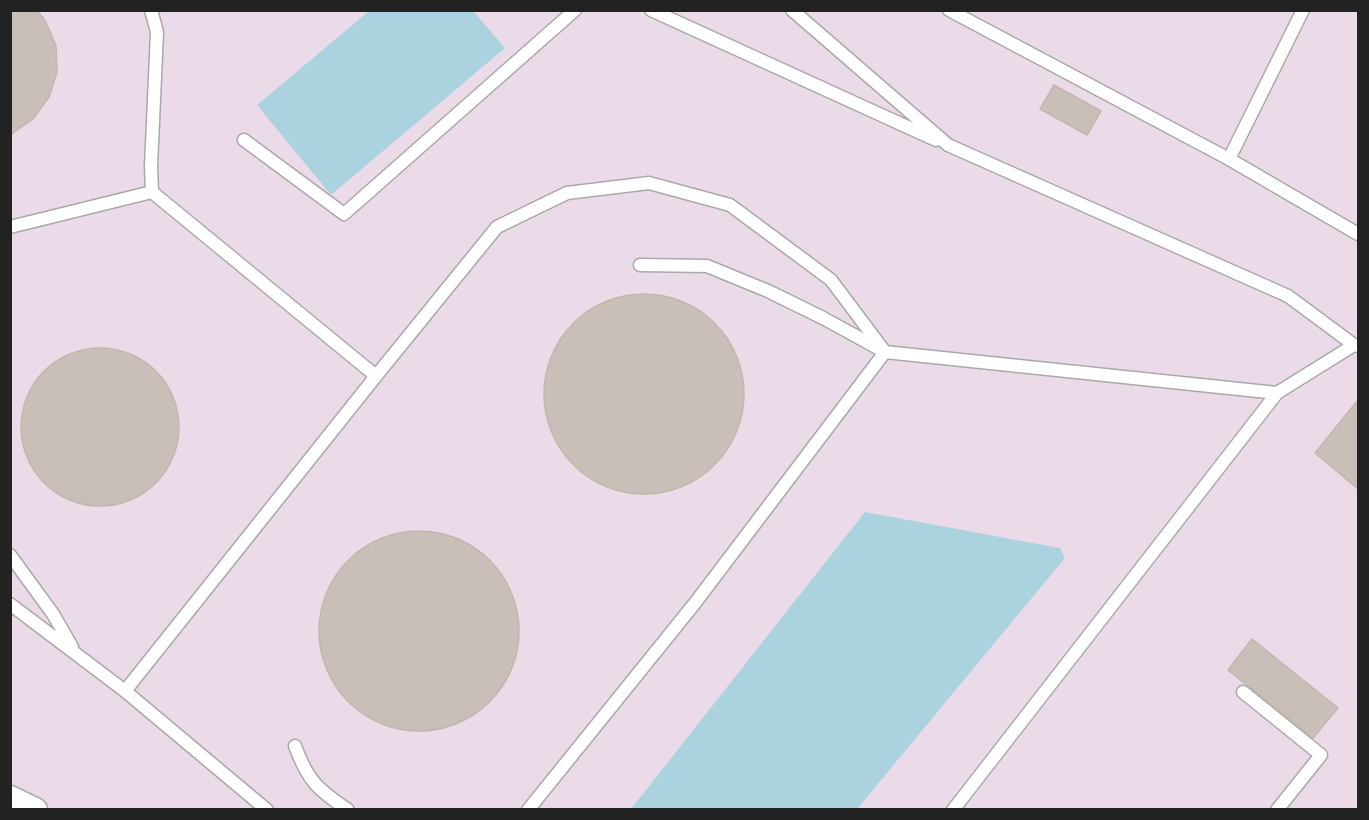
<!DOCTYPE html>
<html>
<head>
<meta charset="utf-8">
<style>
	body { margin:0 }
	#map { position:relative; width:1369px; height:820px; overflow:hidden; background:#f2efe9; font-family:"Asap Condensed",sans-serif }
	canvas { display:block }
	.frame { position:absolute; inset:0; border:12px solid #222; pointer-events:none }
</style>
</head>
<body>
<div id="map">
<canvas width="1369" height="820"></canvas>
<div class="frame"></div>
</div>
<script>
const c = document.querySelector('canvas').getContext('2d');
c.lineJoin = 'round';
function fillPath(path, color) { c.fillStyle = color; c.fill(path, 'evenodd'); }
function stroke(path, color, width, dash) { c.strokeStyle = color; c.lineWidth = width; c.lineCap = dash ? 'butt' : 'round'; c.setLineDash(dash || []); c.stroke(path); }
const industrial = new Path2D(`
	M11,11H1358V809H11Z`);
const water = new Path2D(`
	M369,11H473L505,48L331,195L257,105Z
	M865,512L1060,548L1065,558L857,809H631Z`);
const building = new Path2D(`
	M10,10H37L46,22L56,46L57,72L49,97L33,119L10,135Z
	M1054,85L1101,111L1087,135L1040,109Z
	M544 394a100 100 0 1 1 200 0a100 100 0 1 1-200 0Z
	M21 427a79 79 0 1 1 158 0a79 79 0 1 1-158 0Z
	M1358,400V489L1315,453Z
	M319 631a100 100 0 1 1 200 0a100 100 0 1 1-200 0Z
	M1252,639L1338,708L1313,738L1228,670Z`);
const lane = new Path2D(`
	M151,10L157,32L151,166L152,192L376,376L497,227L567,193L649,183L730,205L831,280L885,352L695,603L528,810
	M651,10L936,140
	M792,10L948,145L1288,296L1354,345L1358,346
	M949,10L1229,159L1303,10
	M244,140L344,214L575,10
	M1229,159L1358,234
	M10,227L152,192
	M640,265L707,266L768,291L823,318L885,352L1277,393
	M10,555L53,614L72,647
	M10,604L125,691L267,810
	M125,691L376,376
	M1243,692L1321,755L1277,810
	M295,746C308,781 317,789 348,810
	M953,810L1277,393L1354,345`);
const street = new Path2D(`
	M10,798L35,810`);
fillPath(industrial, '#ebdbe8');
fillPath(water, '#aad3df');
fillPath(building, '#c7bfb8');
stroke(building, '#c4b6ab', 1.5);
stroke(lane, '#a9a9a9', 15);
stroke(street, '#a9a9a9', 27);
stroke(lane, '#fff', 12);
stroke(street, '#fff', 24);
</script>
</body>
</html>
